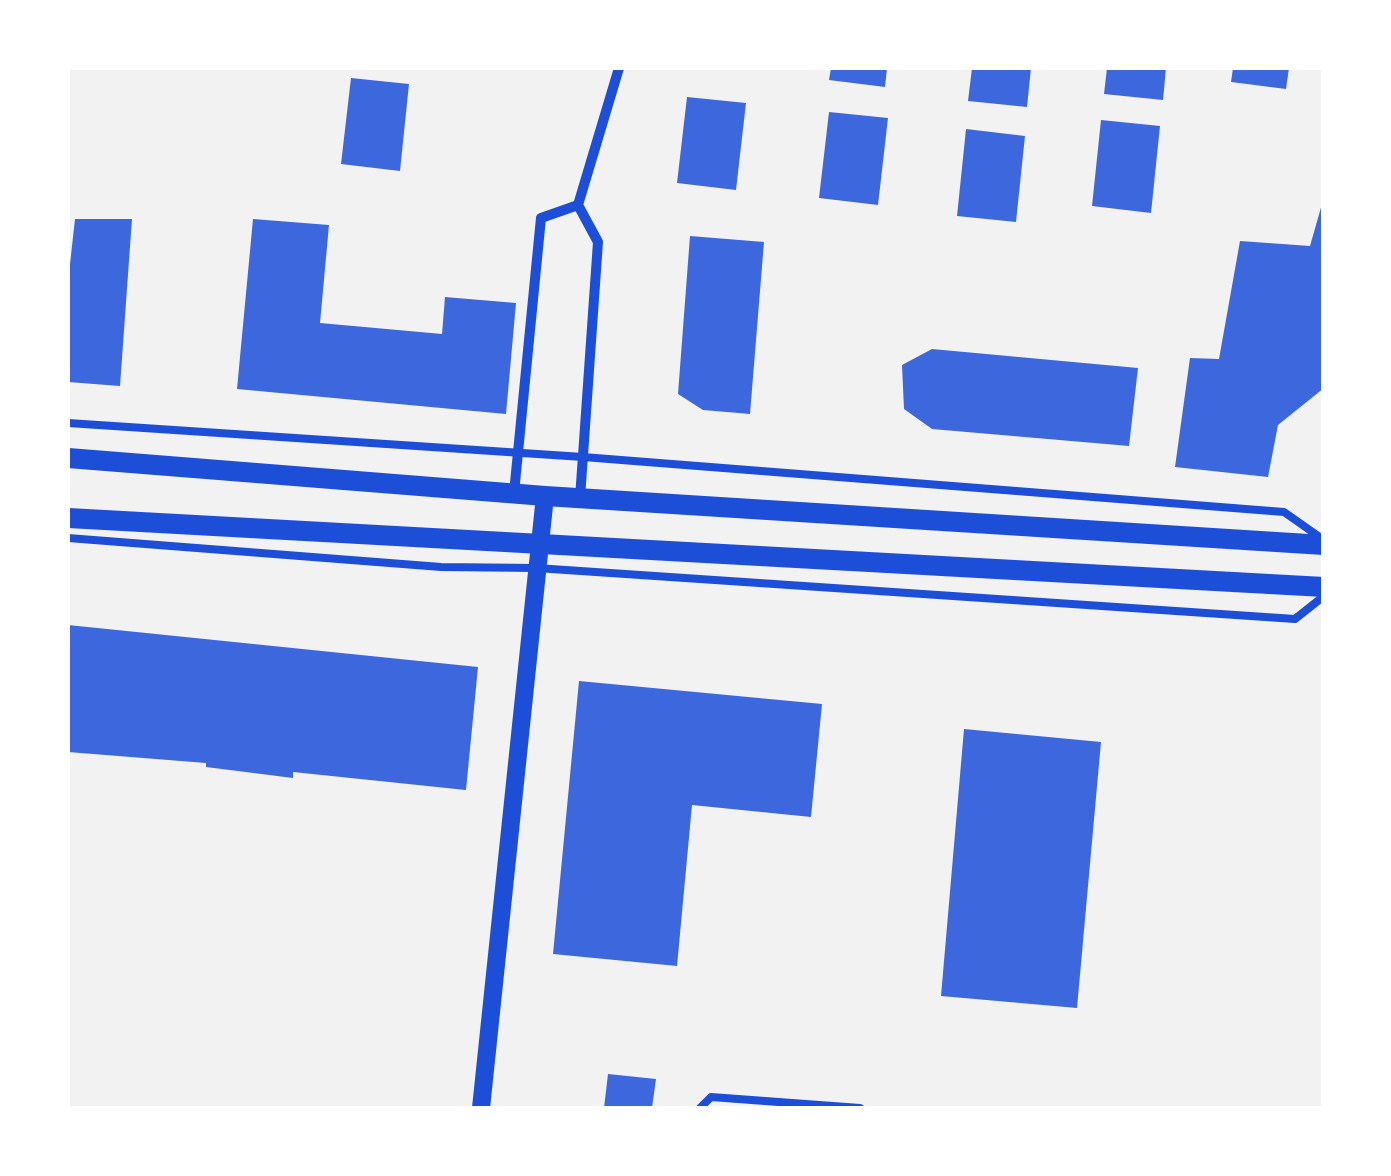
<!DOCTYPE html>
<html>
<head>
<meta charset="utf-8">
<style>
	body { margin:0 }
	#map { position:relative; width:1391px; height:1176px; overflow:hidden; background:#f2f2f2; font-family:"Noto Sans",sans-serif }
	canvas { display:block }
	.frame { position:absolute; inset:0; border:70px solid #fff; pointer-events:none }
</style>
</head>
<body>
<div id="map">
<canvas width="1391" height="1176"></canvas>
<div class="frame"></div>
</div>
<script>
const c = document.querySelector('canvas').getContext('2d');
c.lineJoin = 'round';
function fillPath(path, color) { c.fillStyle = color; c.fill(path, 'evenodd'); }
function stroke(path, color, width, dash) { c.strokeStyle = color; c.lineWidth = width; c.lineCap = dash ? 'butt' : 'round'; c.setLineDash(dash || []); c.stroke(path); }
const building = new Path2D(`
	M831,68H887L885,87L829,80Z
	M972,68H1031L1027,107L968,101Z
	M1107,68H1166L1163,100L1104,94Z
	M1233,68H1289L1286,89L1231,82Z
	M351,78L409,84L400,171L341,164Z
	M687,97L746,103L736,190L677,183Z
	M829,112L888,118L878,205L819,198Z
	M1101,120L1160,126L1151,213L1092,206Z
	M966,129L1025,136L1016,222L957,216Z
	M1324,197V388L1278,425L1268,477L1175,467L1190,358L1219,359L1240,241L1310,246Z
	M75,219H132L120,386L68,382V282Z
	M253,219L329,225L320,323L442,334L445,297L516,303L506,414L237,389Z
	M690,236L764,242L750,414L703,410L678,394Z
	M932,349L1138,368L1129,446L932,429L904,409L902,365Z
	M68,625L478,667L466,790L293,772V778L206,767V763L68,752Z
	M579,681L822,704L811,817L692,805L677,966L553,954Z
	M964,729L1101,742L1077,1008L941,996Z
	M608,1074L656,1079L652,1108H604Z`);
const service = new Path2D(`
	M68,423L583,457L1284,512L1321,538
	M68,538L441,567L536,568L1295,619L1324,596
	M700,1108L711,1097L860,1108`);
const minor = new Path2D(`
	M514,493L541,218L578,205
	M580,498L598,242L578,205L619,68`);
const tertiary = new Path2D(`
	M481,1108L545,496`);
const secondary = new Path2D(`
	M68,458L545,496L1324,545
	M68,518L1324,587`);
fillPath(building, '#3d67dc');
stroke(service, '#1d4ed8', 8);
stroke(minor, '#1d4ed8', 10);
stroke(tertiary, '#1d4ed8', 18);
stroke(secondary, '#1d4ed8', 20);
</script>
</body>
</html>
